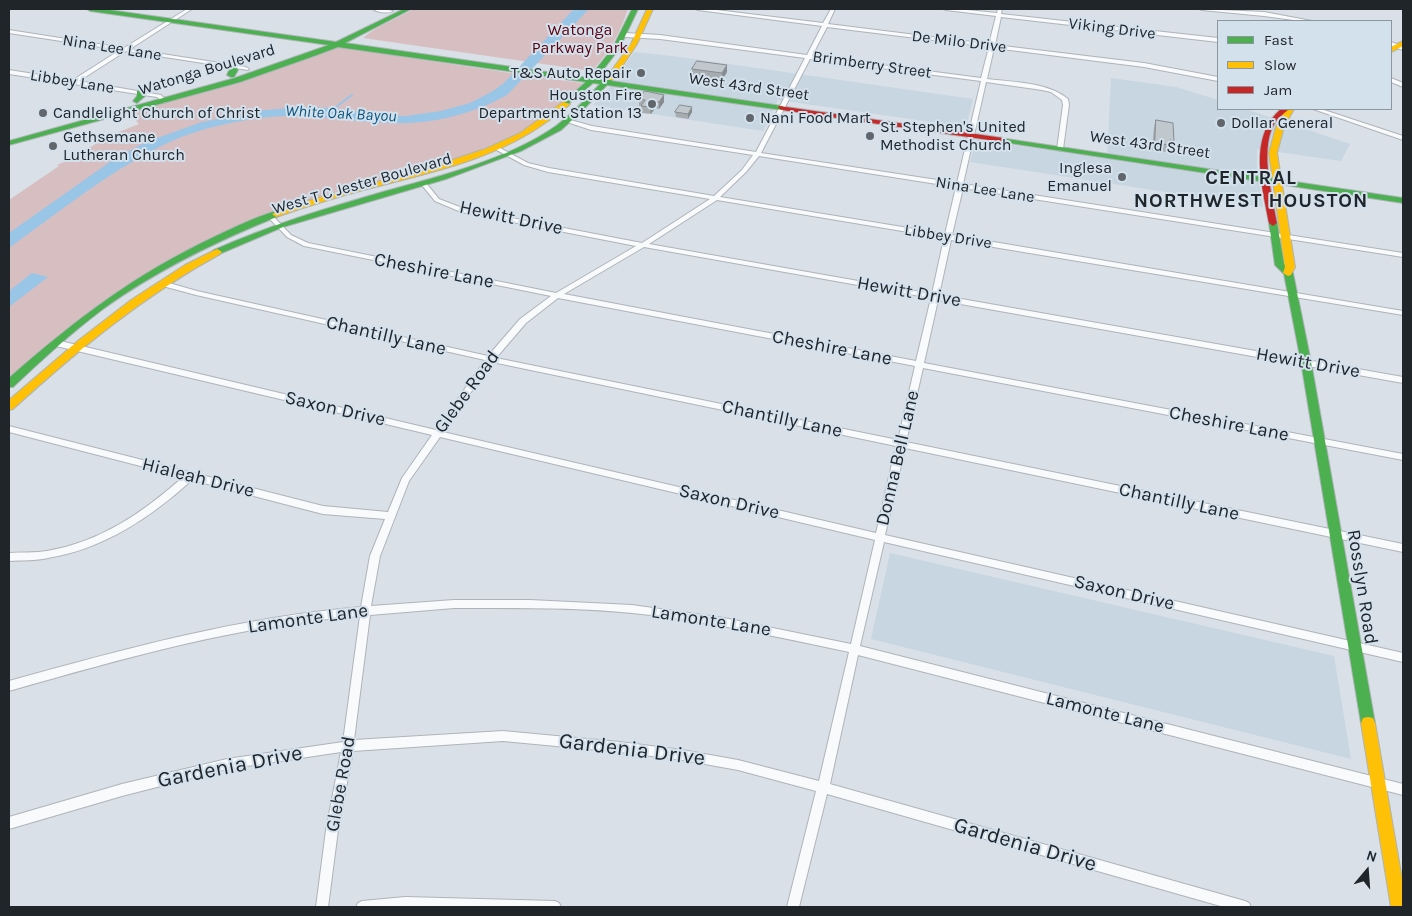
<!DOCTYPE html>
<html>
<head>
<meta charset="utf-8">
<style>
	body { margin:0 }
	#map { position:relative; width:1412px; height:916px; overflow:hidden; background:#d9e0e7; font-family:Karla,sans-serif }
	canvas { display:block }
	.frame { position:absolute; inset:0; border:10px solid #20252a; pointer-events:none }
	.legend { position:absolute; left:1217px; top:20px; width:175px; height:90px; box-sizing:border-box; background:#d3e1ed; border:1px solid #8b969f; margin:0; padding:6px 9px; list-style:none; font-size:15px; color:#20252a }
	.legend li { display:flex; align-items:center; gap:10px; height:25px }
	.legend b { width:25px; border:1px solid #8b969f }
	.north { position:absolute; left:1342px; top:846px; width:50px; height:50px; -webkit-text-stroke:4px #d3e1ed; paint-order:stroke; rotate:18deg; font-size:14px; font-weight:700; line-height:20px; text-align:center; color:#20252a }
	.north::after { content:''; display:block; margin:auto; width:18px; height:22px; background:#20252a; clip-path:polygon(50% 0,100% 100%,50% 72%,0 100%) }
</style>
</head>
<body>
<div id="map">
<canvas width="1412" height="916"></canvas>
<div class="frame"></div>
<ul class="legend">
<li><b style="height:6px;background:#4caf50"></b>Fast</li>
<li><b style="height:6px;background:#ffc107"></b>Slow</li>
<li><b style="height:6px;background:#c62828"></b>Jam</li>
</ul>
<div class="north">N</div>
</div>
<script>
const c = document.querySelector('canvas').getContext('2d');
c.lineJoin = 'round';
function fillPath(path, color) { c.fillStyle = color; c.fill(path, 'evenodd'); }
function stroke(path, color, width, dash) { c.strokeStyle = color; c.lineWidth = width; c.lineCap = dash ? 'butt' : 'round'; c.setLineDash(dash || []); c.stroke(path); }
function drawText(font, color, halo, rows, align = 'center') {
  c.font = font + ' Karla,sans-serif'; c.lineWidth = 4; c.setLineDash([]); c.textBaseline = 'middle'; c.strokeStyle = halo; c.fillStyle = color; for (const [text, x, y, turn = 0] of rows) {
    c.save(); c.translate(x, y); c.rotate((+turn || 0) * Math.PI / 180); c.textAlign = isNaN(turn) ? turn : align; if (halo) c.strokeText(text, 0, 0); c.fillText(text, 0, 0); c.restore();
  }
}
const built = new Path2D(`
	M634,52L680,57L973,99L966,127L778,100L763,131L593,105L610,87Z
	M1111,78L1176,87L1218,100V109H1246L1350,144L1341,161L1257,149V169L1263,207L970,162L976,140L1107,158Z
	M890,553L1334,656L1351,759L871,639Z`);
const green = new Path2D(`
	M414,9H628C620,33 609,52 592,71L363,38C376,26 399,18 414,9Z
	M337,47L544,78L582,83L583,85L529,128L460,159L300,204L137,279L60,335L9,380V200L59,166L57,165L76,157L104,138L139,124L136,121L140,118L127,115L124,113L235,81Z`);
const water = new Path2D(`
	M574,9H589L507,95C471,115 429,125 387,123C347,122 309,113 269,117C237,121 204,127 174,140C114,167 62,210 9,248V233L114,159L146,142L202,122L265,110L306,107L333,108L383,115L406,116L441,111L470,103L493,91L504,83Z
	M32,273L48,277L9,307V291Z`);
const stream = new Path2D(`
	M333,109L352,95`);
const street = new Path2D(`
	M187,9H192L130,49L246,67L249,69L248,70L126,51L79,81L161,95L167,101L164,103L157,97L9,74V70L73,80L120,50L9,33V30L124,48Z
	M373,9H384L393,11C388,14 376,12 373,9Z
	M696,9H708L823,23L831,9H835L828,24L989,44L996,16L946,10L944,9H957L997,13L998,9H1002L1001,14L1218,38V42L1001,17L995,45L1144,63L1218,77V81L1144,67L994,48L987,79C1012,82 1048,82 1068,99L1069,105L1063,149L1060,151L1057,149L1063,105L1062,100L1051,92L1042,90L986,82L963,184L1403,253V257L963,188L952,235L1403,311V315L951,240L939,295L1403,377V383L938,300L924,363L1403,454V460L923,368L906,442L1403,544V552L905,448L885,535L1403,653V662L884,542L860,646L1403,784V795L858,655L830,784L1245,901L1249,903L1251,907H1224L827,794L799,907H787L816,791L738,770L682,760L620,752L503,741L353,751L338,830L328,907H316L326,830L341,752L227,769L122,796L9,829V817L122,784L227,759L343,742L360,616C240,625 124,658 9,691V681C124,649 241,617 361,607L370,556L385,519L323,514L192,480C151,517 104,549 48,558C35,561 22,560 9,561V553C22,552 35,553 47,551C100,542 144,512 183,477L9,432V426L323,506L388,512L402,478L432,435L56,346L52,343L53,341L56,340L436,430L485,360L196,295L159,285L158,283L162,281L197,291L488,356L520,319L551,296L304,246L287,237L267,216L270,214L272,215L291,235L308,243L556,293L636,246L461,212L435,201L421,184L424,182L426,183L439,199L465,209L642,243L710,199L548,172L524,165L493,148L498,147L528,163L549,168L714,196L742,170L753,155L591,130L564,121L567,119L592,126L756,152L805,58L660,39L625,37L622,35L625,33L660,35L807,55L822,26L698,10ZM827,27L989,47L981,78L812,56ZM810,59L981,81L957,183L761,153ZM759,156L956,187L945,234L720,197L746,172ZM717,200L944,238L932,294L649,244ZM644,247L931,298L916,361L564,294ZM558,298L915,366L898,440L496,358L526,323ZM492,362L896,446L876,533L443,432ZM440,437L875,540L851,644L724,618L632,605L530,600H454L371,606L380,556L409,481ZM454,608C513,608 573,607 632,613C705,620 777,637 849,652L819,781L738,760L682,750L620,742L503,731L354,740L370,615Z
	M1200,9L1264,12L1312,21H1301L1264,16L1202,10Z
	M1391,42L1403,46V50L1391,46Z
	M1391,78L1403,83V87L1391,82Z
	M1313,109H1321L1403,136V140Z
	M405,897L555,901L559,903L561,907H356L358,903L362,901Z`);
const fast = new Path2D(`
	M87,9H102L336,42L404,9H411L345,43L589,78L612,49L632,9H638L619,49L596,79L604,80L610,76L614,78L611,81L782,106L786,108L782,110L607,85L581,112L561,130L521,151L446,179L283,227L217,255L212,252L214,250C270,225 327,208 386,191C441,176 509,159 556,126C572,114 586,99 600,84L593,83L566,106H563V102L586,82L338,47L314,56L240,82L9,145V141L235,78L329,45L90,11Z
	M231,66H235L238,70L234,77H231L227,75Z
	M137,91H143L145,96L137,103L133,101L137,96Z
	M1000,138L1403,198V203L1003,142H1000Z
	M276,211L279,212V216C217,241 157,270 103,309C71,333 42,360 13,387H9V378C75,320 135,274 216,236C235,227 255,217 276,211Z
	M1273,220L1277,223L1284,264L1293,273L1311,362L1375,723L1373,728L1368,729L1363,728L1361,723L1301,362L1284,274L1275,265L1269,223Z`);
const slow = new Path2D(`
	M647,9H653L637,44L613,80H607L606,78L631,44Z
	M1403,41V46L1391,52V47Z
	M563,102L570,104C563,111 554,117 545,123C493,160 428,173 367,189C337,197 308,206 279,216L276,217L272,214L303,202L425,169L485,149L520,133Z
	M1286,109H1294L1284,127L1277,153L1295,267L1291,275L1288,276L1283,273L1285,267L1269,153L1276,127Z
	M217,249L222,252L220,254C143,296 78,350 13,409L9,410V400L79,340L131,300L185,265Z
	M1368,717L1373,718L1375,723L1403,885V907H1391L1361,723L1363,718Z`);
const jam = new Path2D(`
	M779,106L1003,138L1007,140L1003,142L782,110L778,108Z
	M1281,109H1289C1285,113 1280,116 1277,120C1258,144 1272,195 1277,223L1273,226L1269,223C1262,185 1248,137 1281,109Z`);
const wall = new Path2D(`
	M692,69L727,72L722,80L692,76Z
	M664,95V102L659,109L655,108L651,114L642,113L641,106H639V99Z
	M675,112H692L688,119L676,117Z
	M1156,120L1174,141L1172,148H1169L1167,152L1152,150L1154,127Z`);
const shadedWall = new Path2D(`
	M727,65V72L722,80V73Z
	M664,95V102L659,109V102Z
	M654,101L655,108L651,114L650,107Z
	M692,107V112L688,119V114Z`);
const building = new Path2D(`
	M697,61L727,65L722,73L692,69Z
	M645,91L664,95L659,102L654,101L650,107L641,106L645,100L639,99Z
	M680,105L692,107L688,114L675,112Z
	M1156,120L1173,123L1174,141L1170,140V145L1155,143Z`);
const markers = [
	[641,73,5,"#61666c"],
	[652,104,5,"#61666c"],
	[43,113,5,"#61666c"],
	[750,118,5,"#61666c"],
	[1221,123,5,"#61666c"],
	[870,136,5,"#61666c"],
	[53,146,5,"#61666c"],
	[1122,177,5,"#61666c"]
];
const farStreetnames = [
	["Viking Drive",1112,29,7],
	["De Milo Drive",959,42,7],
	["Nina Lee Lane",112,48,9],
	["Brimberry Street",872,65,8],
	["Watonga Boulevard",207,70,-17],
	["Libbey Lane",72,82,9],
	["West 43rd Street",749,87,8],
	["West 43rd Street",1150,145,8],
	["West T C Jester Boulevard",362,184,-16],
	["Nina Lee Lane",985,190,9],
	["Libbey Drive",948,237,9]
];
const farParknames = [
	["Watonga",580,30],
	["Parkway Park",580,48]
];
const farPoinames = [
	["T&S Auto Repair",631,73,"right"],
	["Houston Fire",642,95,"right"],
	["Department Station 13",642,113,"right"],
	["Candlelight Church of Christ",53,113],
	["Nani Food Mart",760,118],
	["Dollar General",1231,123],
	["St. Stephen's United",880,127],
	["Methodist Church",880,145],
	["Gethsemane",63,137],
	["Lutheran Church",63,155],
	["Inglesa",1112,168,"right"],
	["Emanuel",1112,186,"right"]
];
const farWaternames = [
	["White Oak Bayou",341,114,3]
];
const streetNames = [
	["Hewitt Drive",511,218,12],
	["Cheshire Lane",434,271,11],
	["Hewitt Drive",909,292,10],
	["Chantilly Lane",386,336,13],
	["Cheshire Lane",832,348,11],
	["Hewitt Drive",1308,363,10],
	["Glebe Road",467,392,-54],
	["Saxon Drive",335,409,13],
	["Chantilly Lane",782,419,12],
	["Cheshire Lane",1229,424,11],
	["Donna Bell Lane",898,458,-77],
	["Hialeah Drive",198,478,14],
	["Saxon Drive",729,502,13],
	["Chantilly Lane",1179,502,12],
	["Rosslyn Road",1362,587,81],
	["Saxon Drive",1124,593,13],
	["Lamonte Lane",308,619,-8],
	["Lamonte Lane",711,621,9],
	["Lamonte Lane",1105,713,14],
	["Glebe Road",341,784,-80]
];
const farDistrictnames = [
	["CENTRAL",1251,178],
	["NORTHWEST HOUSTON",1251,201]
];
const nearStreetnames = [
	["Gardenia Drive",632,750,7],
	["Gardenia Drive",230,767,-11],
	["Gardenia Drive",1025,845,16]
];
fillPath(built, '#c7d6e1');
fillPath(green, '#d7bfc1');
fillPath(water, '#99c5e7');
stroke(stream, '#99c5e7', 2);
stroke(street, '#aeb4b9', 2);
stroke(fast, '#aeb4b9', 2);
stroke(slow, '#aeb4b9', 2);
stroke(jam, '#aeb4b9', 2);
fillPath(street, '#f9fafb');
fillPath(fast, '#4caf50');
fillPath(slow, '#ffc107');
fillPath(jam, '#c62828');
fillPath(wall, '#a6acb0');
fillPath(shadedWall, '#878c90');
fillPath(building, '#c1c8cd');
stroke(building, '#878c90', 1);
for (const [x, y, r, color] of markers) { const dot = new Path2D(); dot.arc(x, y, r, 0, 2 * Math.PI); c.fillStyle = color; c.fill(dot); stroke(dot, '#d3e1ed', 2); }
drawText('16px', '#20252a', '#d3e1ed', farStreetnames);
drawText('16px', '#5b000d', '#d3e1ed', farParknames);
drawText('16px', '#20252a', '#d3e1ed', farPoinames, 'left');
drawText('italic 16px', '#0c557f', '#d3e1ed', farWaternames);
drawText('19px', '#20252a', '#d3e1ed', streetNames);
c.letterSpacing = '1px';
drawText('bold 20px', '#20252a', '#d3e1ed', farDistrictnames);
c.letterSpacing = '0px';
drawText('22px', '#20252a', '#d3e1ed', nearStreetnames);
</script>
</body>
</html>
